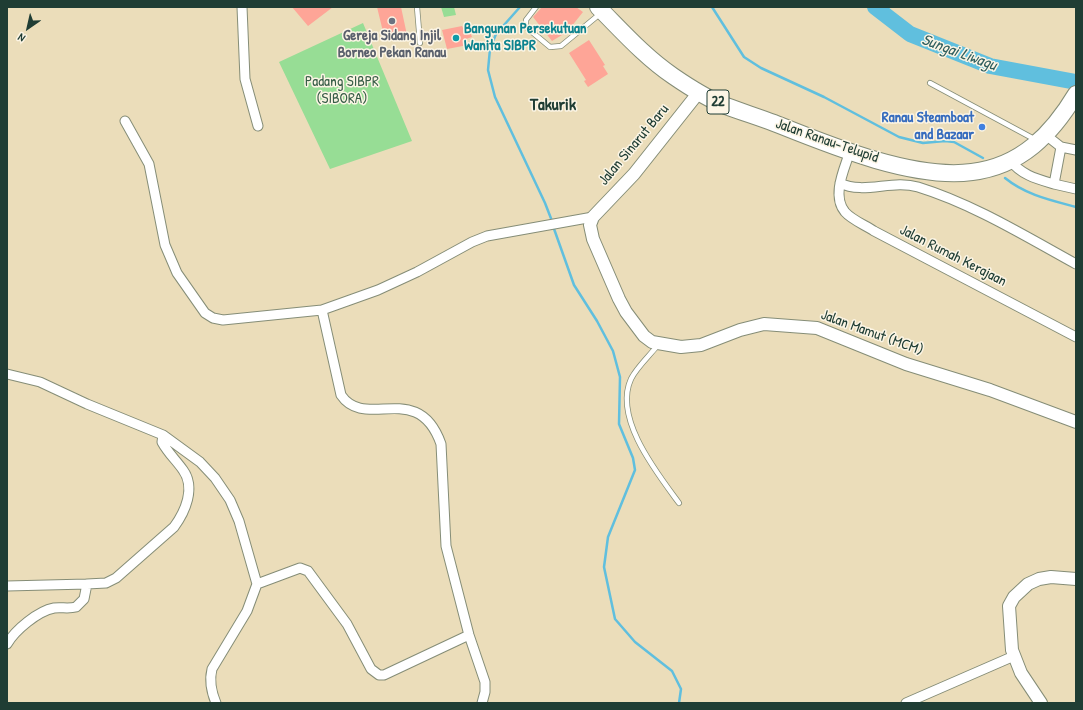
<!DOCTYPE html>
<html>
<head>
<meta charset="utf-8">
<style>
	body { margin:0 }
	#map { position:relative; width:1083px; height:710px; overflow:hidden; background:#ebddba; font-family:"Patrick Hand",sans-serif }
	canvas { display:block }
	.frame { position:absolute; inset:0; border:8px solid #1f3d34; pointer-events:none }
	.north { position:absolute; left:8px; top:8px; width:40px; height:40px; -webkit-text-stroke:3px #fcf5e5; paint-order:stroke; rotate:214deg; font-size:11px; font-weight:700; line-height:16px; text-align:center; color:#1f3d34 }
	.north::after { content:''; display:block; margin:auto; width:14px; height:18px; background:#1f3d34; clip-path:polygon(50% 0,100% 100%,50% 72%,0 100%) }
</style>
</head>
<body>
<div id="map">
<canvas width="1083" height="710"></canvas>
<div class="frame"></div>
<div class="north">N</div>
</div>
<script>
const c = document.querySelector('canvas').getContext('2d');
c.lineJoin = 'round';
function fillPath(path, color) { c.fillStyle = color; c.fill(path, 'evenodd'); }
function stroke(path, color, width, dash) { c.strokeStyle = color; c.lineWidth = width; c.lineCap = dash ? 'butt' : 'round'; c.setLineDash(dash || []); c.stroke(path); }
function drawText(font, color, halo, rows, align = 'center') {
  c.font = font + ' "Patrick Hand",sans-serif'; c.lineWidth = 3; c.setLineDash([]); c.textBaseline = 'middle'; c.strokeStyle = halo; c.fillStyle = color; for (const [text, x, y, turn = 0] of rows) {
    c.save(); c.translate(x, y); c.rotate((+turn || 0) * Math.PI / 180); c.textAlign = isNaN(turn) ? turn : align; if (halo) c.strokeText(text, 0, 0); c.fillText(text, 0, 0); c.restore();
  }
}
const green = new Path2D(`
	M441,7H454L456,15L444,17Z
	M363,23L412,141L330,169L279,62Z`);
const stream = new Path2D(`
	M520,7L496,34L490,49L488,70L495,97L545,203L552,221
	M712,7L744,57L761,68L824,97L899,137L923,143L945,141L954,142L983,158
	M1005,178C1026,195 1050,200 1076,207
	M553,226L574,285L597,321L613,351L620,377L619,424L633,458L635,470L608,537L604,567L615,619L635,642L672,671L681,689L679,703`);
const river = new Path2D(`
	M875,7L910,34L990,66L1076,82`);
const building = new Path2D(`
	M292,7H333L308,26Z
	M377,7H401L407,35L385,40Z
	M542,7H576L583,12L567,32L552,41L533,17Z
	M462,26L463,28L468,27L472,37L466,39L468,45L447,49L442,30Z
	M589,40L605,65L603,66L608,74L588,87L584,81L586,80L569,53Z`);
const lane = new Path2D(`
	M417,7L420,43
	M536,7L526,20V27L550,47L561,46L601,13
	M930,83L1036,140
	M658,345C650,355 636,368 631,379C613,418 657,473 679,503`);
const street = new Path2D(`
	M242,7L245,79L258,126
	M125,121L149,164L165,245L177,273L205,313L213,318L223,320L322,310L378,290L417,272L472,242L487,236L593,217
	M1047,136L1061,147L1076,150
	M1061,147L1054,184L1076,189
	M850,151C845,168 831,195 845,212C852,220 865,225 874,231L1076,337
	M1010,160C1021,175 1037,179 1054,184
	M840,183C864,195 892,179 918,187C973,204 1025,236 1076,264
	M322,310L341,395C365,431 418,379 441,444L446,546L469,635L485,682V692L482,703
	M7,374L40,382L87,404L163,435L200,462L215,478L230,500L239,521L257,584L247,611L212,669C209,681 211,691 216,703
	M257,584L300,568L308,571L347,624L371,669L379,675H384L469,635
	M7,586L87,584
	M7,644C15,630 38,611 54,608C61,607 69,609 76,607L84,599L87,584L106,583L116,578L174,527C185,512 196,488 183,470C176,460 168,453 162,442L163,435
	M906,703L1014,656`);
const secondary = new Path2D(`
	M699,92L634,174L593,217L590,225L593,239L619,299L626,312L644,336L652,342L681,347L701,345L740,330L764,324L817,328L906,364L990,390L1076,422
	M1041,703L1021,673L1012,650L1009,606L1014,597L1028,584L1039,579L1051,577L1076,579`);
const highway = new Path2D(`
	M598,7C622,31 645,57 673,76C689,87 708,99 726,106C742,112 758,117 774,123C829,145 913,180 972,172C1021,166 1052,134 1076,94`);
const markers = [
	[392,21,4,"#6b7280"],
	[456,38,4,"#0f9aa8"],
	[982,127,4,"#3f7fe0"]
];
const shields = [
	[718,102,22]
];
const shieldNames = [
	["22",718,102]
];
const cultureNames = [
	["Bangunan Persekutuan",464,29],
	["Wanita SIBPR",464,46]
];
const worshipNames = [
	["Gereja Sidang Injil",392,36],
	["Borneo Pekan Ranau",392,53]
];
const parkNames = [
	["Padang SIBPR",342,82],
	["(SIBORA)",342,99]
];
const shopNames = [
	["Ranau Steamboat",974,118],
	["and Bazaar",974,135]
];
const streetNames = [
	["Jalan Ranau-Telupid",827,141,19],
	["Jalan Sinarut Baru",634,145,-50],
	["Jalan Rumah Kerajaan",953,256,27],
	["Jalan Mamut (MCM)",872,333,20]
];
const waterNames = [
	["Sungai Liwagu",959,53,20]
];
const quarterNames = [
	["Takurik",553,105]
];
fillPath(green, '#97dd95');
stroke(stream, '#60bfde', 2.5);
stroke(river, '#60bfde', 16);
fillPath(building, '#fea597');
stroke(lane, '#858d77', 6);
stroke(street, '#858d77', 11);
stroke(secondary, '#858d77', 14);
stroke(highway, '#858d77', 18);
stroke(lane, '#fff', 4.5);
stroke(street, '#fff', 9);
stroke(secondary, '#fff', 12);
stroke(highway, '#fff', 16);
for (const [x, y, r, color] of markers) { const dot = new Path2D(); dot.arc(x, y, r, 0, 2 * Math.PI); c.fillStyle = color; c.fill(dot); stroke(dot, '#fcf5e5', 1.5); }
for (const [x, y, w] of shields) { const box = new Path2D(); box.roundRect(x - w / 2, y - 12, w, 24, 3); c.fillStyle = '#fcf5e5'; c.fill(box); stroke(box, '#1f3d34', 1); }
drawText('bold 14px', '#1f3d34', null, shieldNames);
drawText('bold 15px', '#0d838f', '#fcf5e5', cultureNames, 'left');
drawText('bold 15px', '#5b616d', '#fcf5e5', worshipNames);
drawText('15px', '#375d47', '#fcf5e5', parkNames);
drawText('bold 15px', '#366cbe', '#fcf5e5', shopNames, 'right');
drawText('15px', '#1f3d34', '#fcf5e5', streetNames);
drawText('italic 16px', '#2f5e5e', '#fcf5e5', waterNames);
drawText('bold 17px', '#1f3d34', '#fcf5e5', quarterNames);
</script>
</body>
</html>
